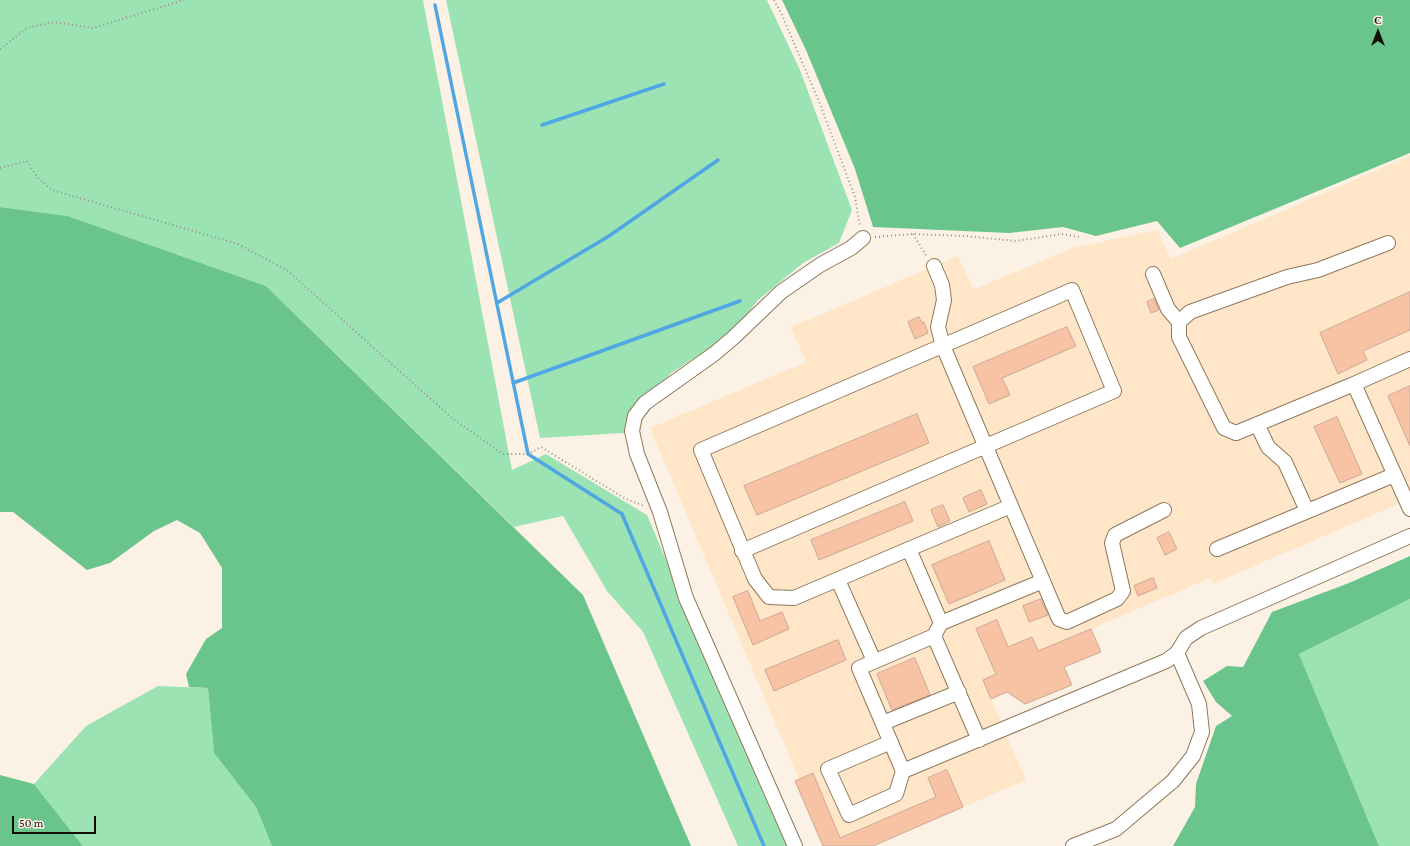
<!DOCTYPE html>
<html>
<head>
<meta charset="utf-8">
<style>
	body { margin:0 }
	#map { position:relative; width:1410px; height:846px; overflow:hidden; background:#fcf1e5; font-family:"Crimson Pro",serif }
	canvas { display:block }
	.north { position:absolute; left:1358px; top:12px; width:40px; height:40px; -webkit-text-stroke:3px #fcf1e5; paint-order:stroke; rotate:0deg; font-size:11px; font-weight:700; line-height:16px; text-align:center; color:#150d04 }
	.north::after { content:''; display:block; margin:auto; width:14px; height:18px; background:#150d04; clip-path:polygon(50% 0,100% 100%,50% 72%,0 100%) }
	.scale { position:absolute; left:12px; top:816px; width:84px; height:18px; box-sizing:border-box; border:2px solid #150d04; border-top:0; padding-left:5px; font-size:12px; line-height:14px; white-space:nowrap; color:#150d04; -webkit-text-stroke:3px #fcf1e5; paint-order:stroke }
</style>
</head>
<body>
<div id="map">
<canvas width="1410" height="846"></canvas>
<div class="north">С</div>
<div class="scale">50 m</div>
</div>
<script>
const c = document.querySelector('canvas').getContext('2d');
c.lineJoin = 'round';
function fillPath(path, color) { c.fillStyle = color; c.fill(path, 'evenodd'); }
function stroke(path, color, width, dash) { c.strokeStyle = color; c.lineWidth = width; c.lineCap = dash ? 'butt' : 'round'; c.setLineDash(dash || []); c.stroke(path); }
const built = new Path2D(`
	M1410,156V499L1213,584L1210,578L1091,629L1101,652L1064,667L1072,685L1025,704L1007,692L991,699L1026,780L873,846H823L795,781L799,779L650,428L806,362L791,327L958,256L973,290L1072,248L1157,230L1171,259Z`);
const green = new Path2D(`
	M0,0H423L512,470L546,454L647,515L788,846H738L643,632L607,591L563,516L514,527L266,286L68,216L0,207Z
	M446,0H767L800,70L852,210L839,243L803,263L758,300L732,334L671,373L640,406L624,433L540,438Z
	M1410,599V846H1379L1299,654Z
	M158,686L208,688L214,753L256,807L272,846H83L34,784L86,726Z`);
const forest = new Path2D(`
	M782,0H1410V153L1180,248L1157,221L1096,236L1063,227L1009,233L873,227L855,169L806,50Z
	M0,207L68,216L266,286L583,595L691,846H272L256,807L214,753L208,688L189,687L186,674L206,639L222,628V568L200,533L177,520L154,531L110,563L87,570L13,512H0Z
	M1410,556V599L1299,654L1379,846H1173L1195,807L1196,784L1216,726L1232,716L1216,702L1203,681L1227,666L1243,667L1272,612L1349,583Z
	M0,775L34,784L83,846H0Z`);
const stream = new Path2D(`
	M435,5L528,454L622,514L764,846
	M542,125L664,84
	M497,303L609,236L718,160
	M513,383L740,301`);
const building = new Path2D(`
	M1410,292V330L1363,351L1367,360L1338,374L1320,333Z
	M1154,299L1159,310L1151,313L1147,302Z
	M919,317L922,323L924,322L928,333L915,339L908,322Z
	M1067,327L1076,346L1002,378L1010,395L989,404L973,367Z
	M1410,386V446L1388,396Z
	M917,414L929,443L757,515L744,486Z
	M1337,417L1362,474L1340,483L1314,427Z
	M981,490L987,504L969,512L963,498Z
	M905,502L913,521L819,560L811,540Z
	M943,505L950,521L938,527L931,510Z
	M1169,532L1177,549L1165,555L1157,538Z
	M989,541L1005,580L949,604L932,565Z
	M1153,578L1157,588L1138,596L1134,586Z
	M748,591L760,621L782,612L789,629L753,645L733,597Z
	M1041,599L1048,615L1029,622L1023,606Z
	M997,620L1008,647L1032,637L1038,651L1091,629L1101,652L1064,667L1072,685L1025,704L1007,692L991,699L983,680L996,674L976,629Z
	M838,640L846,660L774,691L765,670Z
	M915,658L930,695L892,710L877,674Z
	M947,770L963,807L873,846H822H823L795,781L813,773L840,838L936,797L928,778Z`);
const path = new Path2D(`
	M774,0L782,15L820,104L855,197L860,226
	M0,49L27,28L54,22L93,28L184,0
	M0,168L27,161L38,178L52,190L238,244L288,271L453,419L503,454H528L541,447L626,499L644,506
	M913,234L927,257
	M875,237L913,234L965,236L1016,241L1062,234L1080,237`);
const minor = new Path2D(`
	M1388,243L1318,270L1287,277L1190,312L1179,322V337L1224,428L1236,433L1354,384L1410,509
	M934,266L942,285L944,300L938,327L943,346L1059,619L1067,622L1117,599L1123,591L1112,543L1115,535L1164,510
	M1153,274L1168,309L1179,322
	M1354,384L1410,359
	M1257,424L1268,447L1285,462L1307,511
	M1217,549L1394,475
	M742,551L1114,391L1072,290L701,450L755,579L769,597L794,598L909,549
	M838,580L874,661
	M941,623L909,549L1011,506
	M934,636L859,668L903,771L1166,661L1177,653L1186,638L1201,628L1410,536
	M883,723L959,692
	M979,740L934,636L941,623L1043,581
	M891,742L828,769L849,815L896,794L903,771
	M795,846L686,598L660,512L637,454L632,431L635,416L645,403L714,354L733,338L781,292L820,265L851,248L863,238
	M1073,846L1116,829L1173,781L1193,756L1202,732L1199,704L1177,653`);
fillPath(built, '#ffe6c8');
fillPath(green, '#9ce3b4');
fillPath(forest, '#6ac58c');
stroke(stream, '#4fa6e2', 3.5);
fillPath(building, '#f7c3a4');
stroke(building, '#cca995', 1);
stroke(minor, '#8f785b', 16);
stroke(path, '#999085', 2, [1, 3]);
stroke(minor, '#fff', 14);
</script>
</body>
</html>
